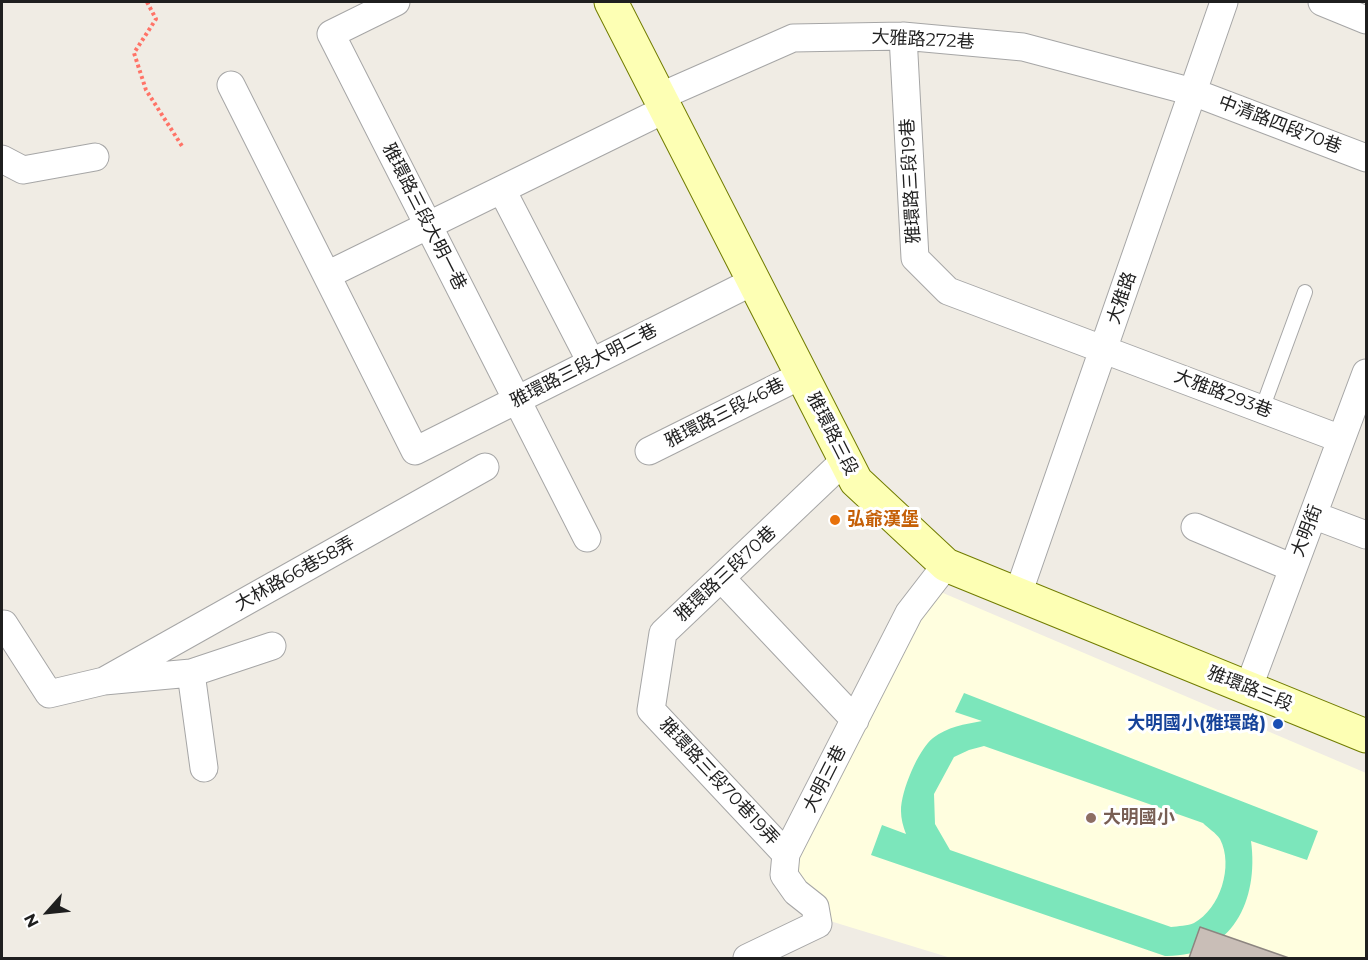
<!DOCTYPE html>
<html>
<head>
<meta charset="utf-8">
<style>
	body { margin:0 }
	#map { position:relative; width:1368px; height:960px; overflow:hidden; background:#f0ece4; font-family:Montserrat,sans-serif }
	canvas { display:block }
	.frame { position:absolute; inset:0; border:3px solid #1f1f1f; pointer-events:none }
	.north { position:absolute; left:18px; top:882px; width:60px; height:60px; -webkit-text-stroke:4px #fff; paint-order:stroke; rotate:243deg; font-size:16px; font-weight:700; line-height:24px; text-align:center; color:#1f1f1f }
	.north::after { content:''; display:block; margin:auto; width:21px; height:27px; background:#1f1f1f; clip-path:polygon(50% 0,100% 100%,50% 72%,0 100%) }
</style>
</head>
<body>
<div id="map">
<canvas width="1368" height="960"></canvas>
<div class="frame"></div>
<div class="north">N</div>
</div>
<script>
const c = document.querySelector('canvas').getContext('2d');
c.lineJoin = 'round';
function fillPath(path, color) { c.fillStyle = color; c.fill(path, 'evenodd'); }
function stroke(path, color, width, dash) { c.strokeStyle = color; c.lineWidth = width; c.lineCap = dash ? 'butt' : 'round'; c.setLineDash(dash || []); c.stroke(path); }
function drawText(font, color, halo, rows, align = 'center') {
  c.font = font + ' Montserrat,"Noto Sans TC",sans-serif'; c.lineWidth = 6; c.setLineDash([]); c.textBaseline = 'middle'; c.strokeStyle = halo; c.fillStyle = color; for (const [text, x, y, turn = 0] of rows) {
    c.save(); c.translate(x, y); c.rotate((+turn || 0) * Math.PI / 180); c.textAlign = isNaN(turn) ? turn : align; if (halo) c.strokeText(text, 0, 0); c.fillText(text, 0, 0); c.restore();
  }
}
const education = new Path2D(`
	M936,590L1366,773V958H951L830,921L803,884L793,863Z`);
const pitch = new Path2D(`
	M964,693L1318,831L1307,860L1251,841C1259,901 1232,957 1165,956L871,855L882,825L906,834C903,826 901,819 901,811C901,791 918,750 933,738C947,727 965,724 982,721L955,712ZM984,746L1203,823C1208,828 1216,833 1220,839C1234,866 1220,909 1194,923C1188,926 1178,926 1171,927L950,850L935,824L934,794L954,757L969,750Z`);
const building = new Path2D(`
	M1200,927L1289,958H1189Z`);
const path = new Path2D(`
	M147,2L156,19L134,53L146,90L182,146`);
const lane = new Path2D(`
	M1262,409L1305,292`);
const street = new Path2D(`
	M396,2L331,34L587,538
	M1322,2L1366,20
	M903,36L915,258L948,291L1341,439
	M231,85L415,451L754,281
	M659,97L793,38L903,36L1023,47L1193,92L1366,158
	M2,159L23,170L95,157
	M502,190L591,362
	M327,275L666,109
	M649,451L802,375
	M1313,515L1366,535
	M1195,527L1293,568
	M721,578L855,720
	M1018,594L1224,2
	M2,625L4,624L49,694L104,681L191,673L272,646
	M191,673L204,768
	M104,681L485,467
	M1248,689L1366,373
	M786,854L651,710L663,633L845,460
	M747,958L818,924L815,907L796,892L784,875L786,854L909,613L946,565`);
const secondary = new Path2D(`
	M611,2L856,481L946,565L1366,736`);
const markers = [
	[835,520,6,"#e8710a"],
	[1278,724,6,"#1a4fb4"],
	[1091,818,6,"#8d6e63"]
];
const streetNames = [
	["大雅路272巷",923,40,3],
	["中清路四段70巷",1280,125,21],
	["雅環路三段19巷",911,181,-93],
	["雅環路三段大明一巷",424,217,63],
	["大雅路",1122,298,-71],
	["雅環路三段大明二巷",584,366,-27],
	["大雅路293巷",1223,394,21],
	["雅環路三段46巷",725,413,-27],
	["雅環路三段",832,434,63],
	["大明街",1307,531,-69],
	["大林路66巷58弄",295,574,-29],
	["雅環路三段70巷",726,574,-43],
	["雅環路三段",1250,689,22],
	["大明三巷",825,779,-63],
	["雅環路三段70巷19弄",719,782,47]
];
const foodNames = [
	["弘爺漢堡",847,520]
];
const transitNames = [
	["大明國小(雅環路)",1266,724]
];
const educationNames = [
	["大明國小",1103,818]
];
fillPath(education, '#fffedf');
fillPath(pitch, '#7ce6bb');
fillPath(building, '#c9beb7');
stroke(building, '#8d8580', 1.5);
stroke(lane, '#a6a6a6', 16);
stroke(street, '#a6a6a6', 29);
stroke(secondary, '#717c00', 35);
stroke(path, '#ff7367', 4, [3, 3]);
stroke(lane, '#fff', 14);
stroke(street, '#fff', 27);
stroke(secondary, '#fdffb4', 33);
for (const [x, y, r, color] of markers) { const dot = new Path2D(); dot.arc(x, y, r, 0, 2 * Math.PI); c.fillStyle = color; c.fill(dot); stroke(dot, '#fff', 2); }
drawText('18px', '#1f1f1f', '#fff', streetNames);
drawText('bold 18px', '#c56008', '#fff', foodNames, 'left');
drawText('bold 18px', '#164399', '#fff', transitNames, 'right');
drawText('bold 18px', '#785e54', '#fff', educationNames, 'left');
</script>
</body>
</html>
